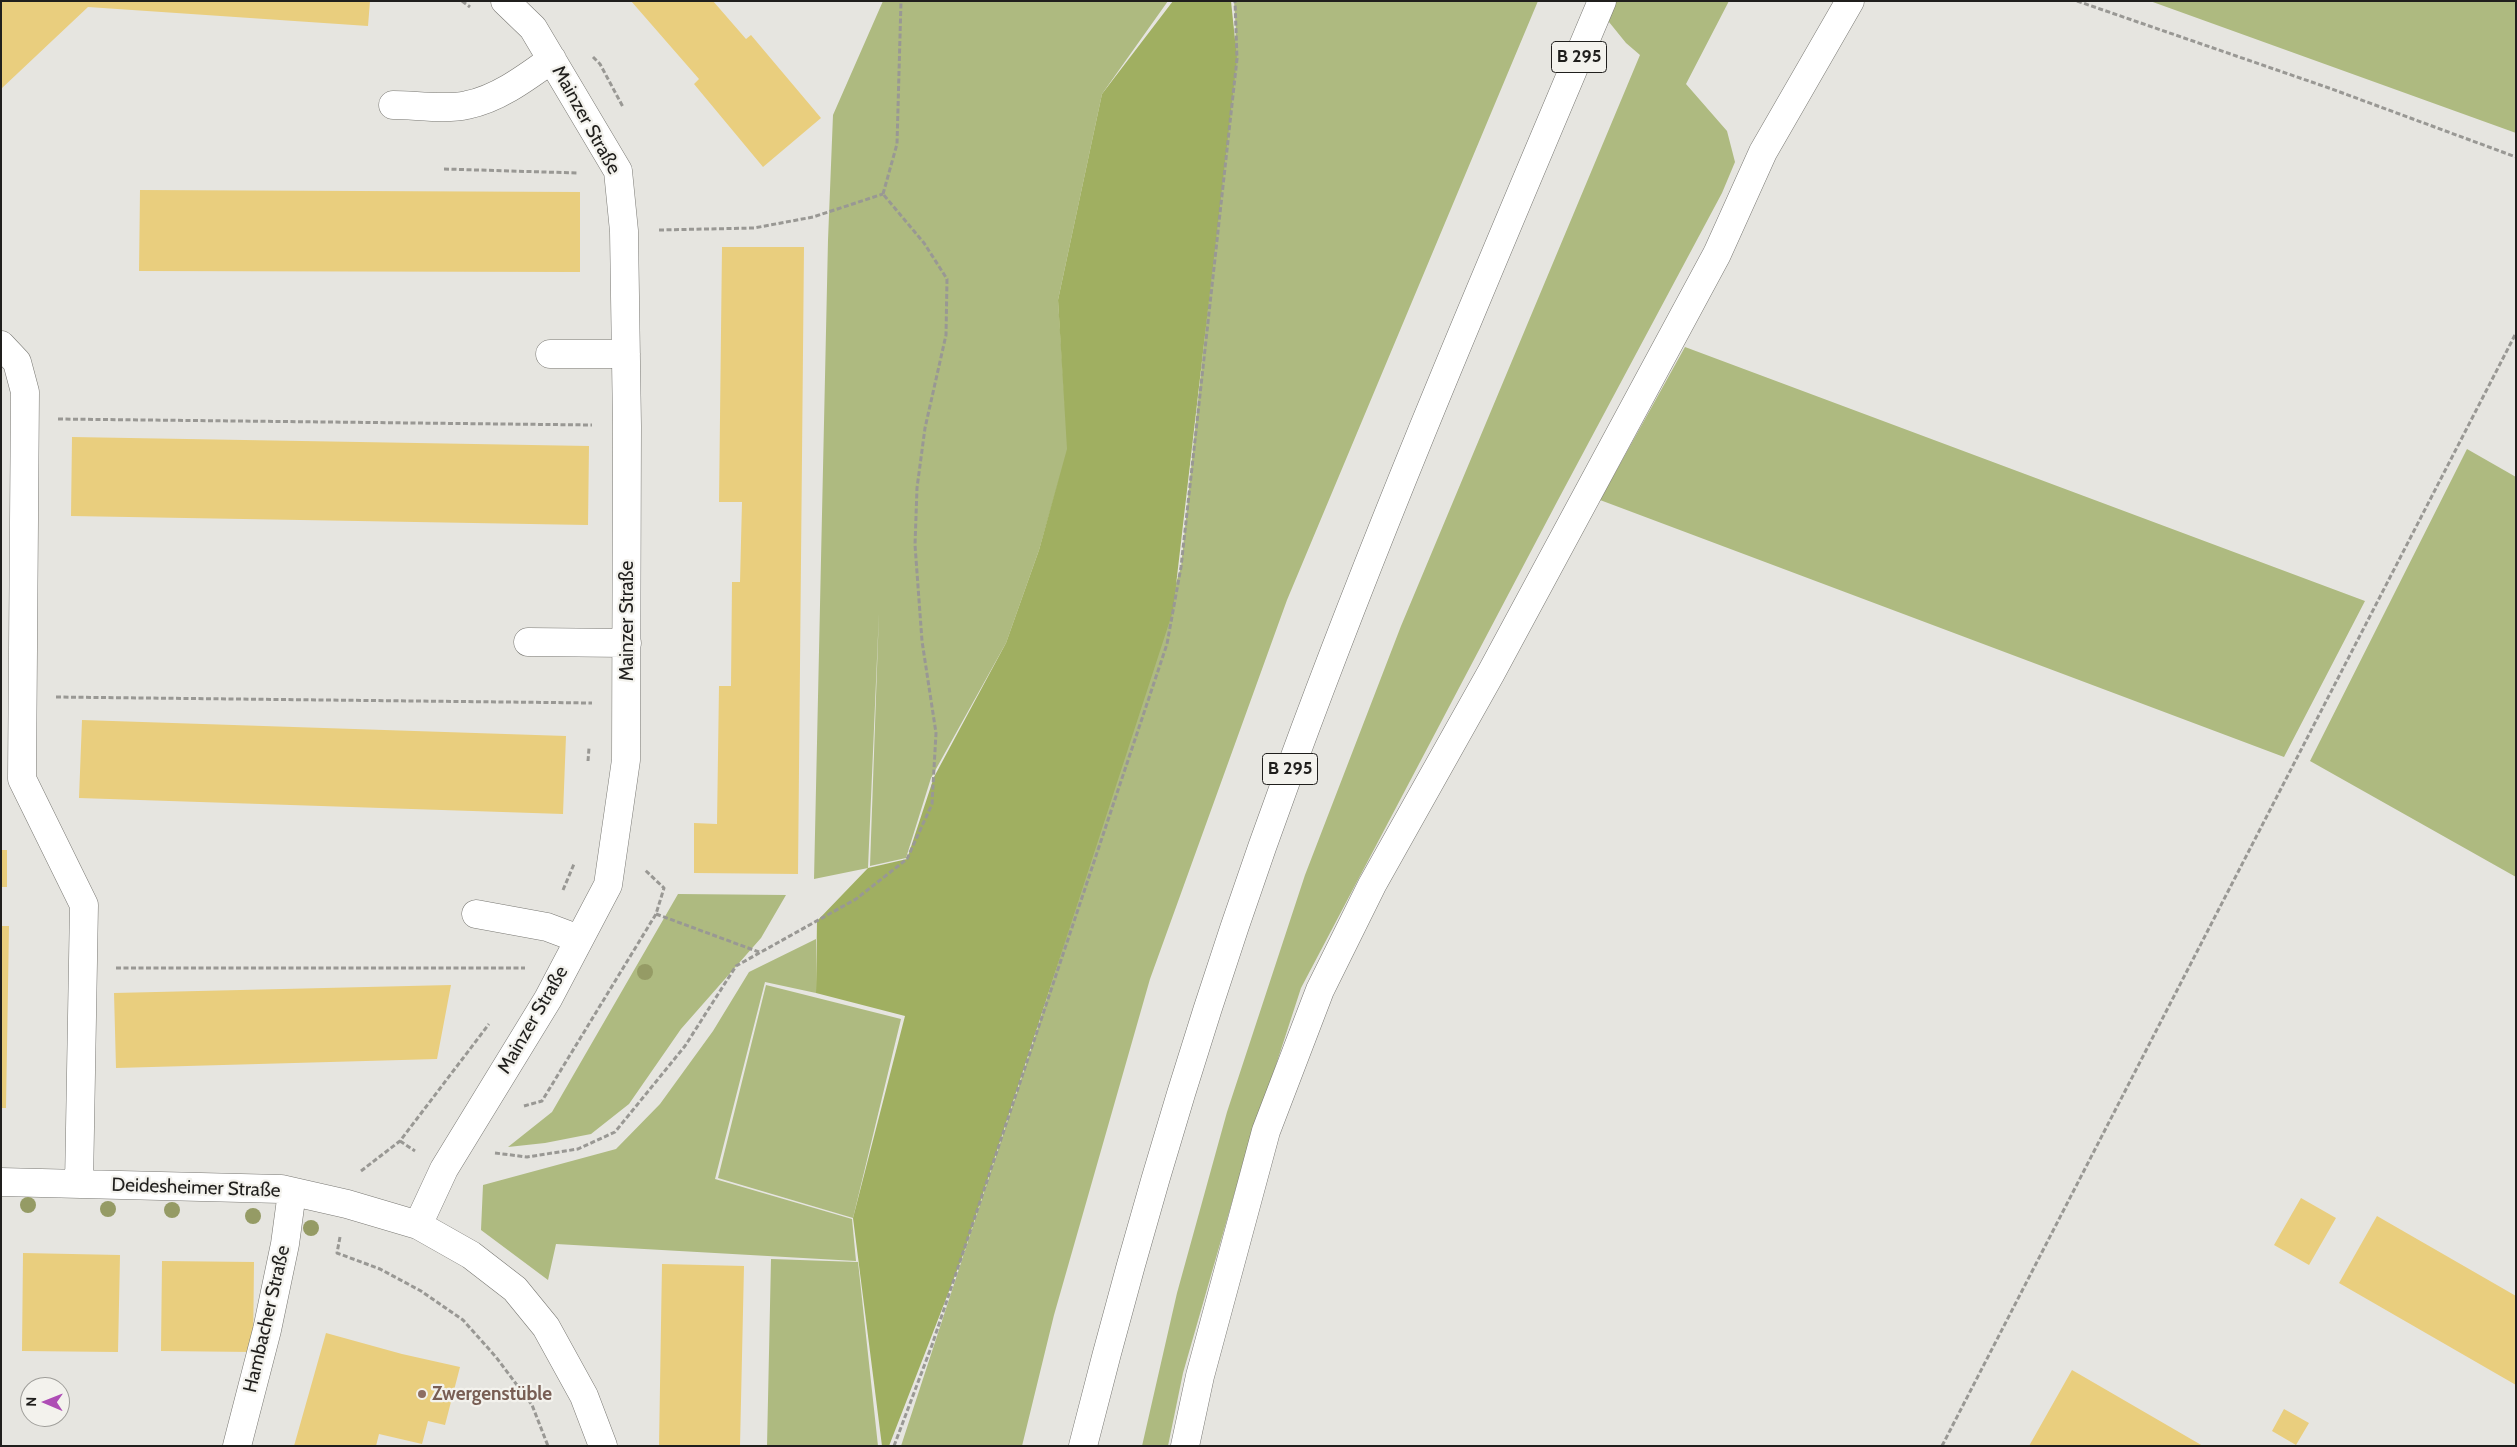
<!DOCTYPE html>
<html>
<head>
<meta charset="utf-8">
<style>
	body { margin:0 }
	#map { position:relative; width:2517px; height:1447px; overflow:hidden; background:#e6e5e0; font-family:Cabin,sans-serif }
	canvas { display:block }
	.frame { position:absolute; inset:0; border:2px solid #201f1d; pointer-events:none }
	.north { position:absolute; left:20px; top:1377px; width:50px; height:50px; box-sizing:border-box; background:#f3f2ed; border:1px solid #9f9e9a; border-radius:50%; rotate:271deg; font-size:14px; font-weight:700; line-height:20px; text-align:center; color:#201f1d }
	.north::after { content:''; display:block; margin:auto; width:18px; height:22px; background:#ae4db5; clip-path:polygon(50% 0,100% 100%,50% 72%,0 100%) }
</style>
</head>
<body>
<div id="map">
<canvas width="2517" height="1447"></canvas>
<div class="frame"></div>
<div class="north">N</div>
</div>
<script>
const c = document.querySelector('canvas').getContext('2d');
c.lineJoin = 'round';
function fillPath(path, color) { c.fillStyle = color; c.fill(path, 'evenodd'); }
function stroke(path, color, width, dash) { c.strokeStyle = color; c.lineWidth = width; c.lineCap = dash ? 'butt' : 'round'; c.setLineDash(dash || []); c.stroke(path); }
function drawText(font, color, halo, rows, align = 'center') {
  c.font = font + ' Cabin,sans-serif'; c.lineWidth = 4.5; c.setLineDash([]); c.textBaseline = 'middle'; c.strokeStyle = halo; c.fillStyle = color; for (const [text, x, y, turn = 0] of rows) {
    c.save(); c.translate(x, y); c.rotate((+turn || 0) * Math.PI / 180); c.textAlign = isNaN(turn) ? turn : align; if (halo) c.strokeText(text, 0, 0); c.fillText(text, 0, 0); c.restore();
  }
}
const green = new Path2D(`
	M883,1H1168L1102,94L1058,300L1068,449L1039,550L1006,643L931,778L906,858L870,866L879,612L868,868L814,879L828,240L833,115Z
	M1234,1H1538L1287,600L1150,979L1054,1315L1022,1446H901L1033,1043L1181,567L1236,31Z
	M1592,1H1729L1686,84L1727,131L1735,162L1722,193L1558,500L1301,988L1236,1188L1183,1373L1168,1446H1142L1177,1293L1227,1112L1305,875L1401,626L1640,55L1626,43Z
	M2150,1H2516V133Z
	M1685,347L2365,601L2284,757L1600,500Z
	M2467,449L2516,477V877L2310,761Z
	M678,894L786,895L761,938L681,1029L629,1104L591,1134L545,1143L508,1147L552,1112Z
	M816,939V993L765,982L715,1179L852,1219L856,1261L556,1244L548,1280L481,1230L483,1185L616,1149L660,1104L713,1031L749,972Z
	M766,985L901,1019L853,1218L718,1178Z
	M771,1259L858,1262L878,1446H767Z`);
const forest = new Path2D(`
	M1173,1H1231L1237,59L1173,611L963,1255L889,1446H882L853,1218L905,1016L816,993L817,921L868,868L907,859L934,777L1006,643L1039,550L1067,449L1058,300L1102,94Z`);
const building = new Path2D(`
	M1,1H370L368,26L88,7L1,89Z
	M631,1H713L746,39L751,35L821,118L763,167L694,84L699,79Z
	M140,190L580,192V272L139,271Z
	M722,247H804L798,874L694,873V823L717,824L719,686H731L732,582H740L742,502H719Z
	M72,437L589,446L588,525L71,516Z
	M82,720L566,736L563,814L79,798Z
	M1,850H7V887H1Z
	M1,926H9L6,1108H1Z
	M451,985L437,1059L116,1068L114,993Z
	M2301,1198L2336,1218L2309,1265L2274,1245Z
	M2377,1216L2516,1296V1385L2339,1283Z
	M23,1253L120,1255L118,1352L22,1351Z
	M162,1261L254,1262L253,1352L161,1351Z
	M662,1264L744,1266L740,1446H659Z
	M326,1333L402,1354L460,1367L445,1425L428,1421L422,1444L379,1434L376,1446H294Z
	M2072,1370L2203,1446H2029Z
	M2284,1409L2309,1423L2296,1445L2272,1431Z`);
const path = new Path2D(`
	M462,1L470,7
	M2077,1L2329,88L2516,157
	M593,57L600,64L623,107
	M444,169L578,173
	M883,194L897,144L901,1
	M659,230L754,228L813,217L883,194
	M58,419L592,425
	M56,697L592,703
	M588,761L589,748
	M563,890L574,864
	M656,914L759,952
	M116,968H525
	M524,1106L542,1101L656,914L664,888L645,870
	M400,1141L415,1151
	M495,1153L527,1157L578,1149L615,1132L685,1046L736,966L856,899L907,859L932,804L936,733L922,641L915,545L917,488L925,428L946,335L947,279L924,243L883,194
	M361,1171L400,1141L489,1024
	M340,1237L337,1253L380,1269L421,1291L463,1320L496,1357L532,1405L548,1446
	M894,1446L932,1345L1167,644L1181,567L1237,59L1235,1
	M1942,1446L2516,333`);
const minor = new Path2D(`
	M393,105C415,105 446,110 467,105C498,99 527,77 552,59
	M1,345L17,362L25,392L22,779L84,905L79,1184
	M550,354H626
	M528,642L627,643
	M476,914L547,927L579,939
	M1,1182L281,1189L347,1204L418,1225L471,1255L515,1289L546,1327L584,1396L603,1446
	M418,1225L444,1169L548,999L608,885L626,760L627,426L624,231L618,171L533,28L505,1
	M237,1446L267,1330L285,1244L292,1192
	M1185,1446L1200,1376L1266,1131L1320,990L1372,885L1491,673L1717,254L1763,152L1850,1`);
const major = new Path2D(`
	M1083,1446C1141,1216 1209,989 1291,767C1386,508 1495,255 1602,1`);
const trees = [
	[645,972],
	[28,1205],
	[108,1209],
	[172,1210],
	[253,1216],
	[311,1228]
];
const markers = [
	[422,1394,5,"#8d6e63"]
];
const shields = [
	[1579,57,55],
	[1290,769,55]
];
const shieldNames = [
	["B 295",1579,57],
	["B 295",1290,769]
];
const streetNames = [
	["Mainzer Straße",586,120,61],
	["Mainzer Straße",627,621,-90],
	["Mainzer Straße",533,1020,-60],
	["Deidesheimer Straße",196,1188,2],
	["Hambacher Straße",267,1319,-77]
];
const educationNames = [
	["Zwergenstüble",432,1394]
];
fillPath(green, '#aeba80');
fillPath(forest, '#a0af61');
fillPath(building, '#e9ce7e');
stroke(minor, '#797873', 29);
stroke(major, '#797873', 29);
stroke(path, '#999894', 3, [5, 2.5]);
stroke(minor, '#fff', 28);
stroke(major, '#fff', 28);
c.fillStyle = '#959b65';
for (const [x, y] of trees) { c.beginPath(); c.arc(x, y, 8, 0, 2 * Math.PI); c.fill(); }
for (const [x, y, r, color] of markers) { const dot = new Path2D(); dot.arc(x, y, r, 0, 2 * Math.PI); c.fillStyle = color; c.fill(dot); stroke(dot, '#f3f2ed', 2); }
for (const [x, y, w] of shields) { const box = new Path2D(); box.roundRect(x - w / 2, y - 15.5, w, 31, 4); c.fillStyle = '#f3f2ed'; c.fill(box); stroke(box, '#201f1d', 1); }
drawText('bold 18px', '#201f1d', null, shieldNames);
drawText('19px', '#201f1d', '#f3f2ed', streetNames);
drawText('bold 19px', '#785e54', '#f3f2ed', educationNames, 'left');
</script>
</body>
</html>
